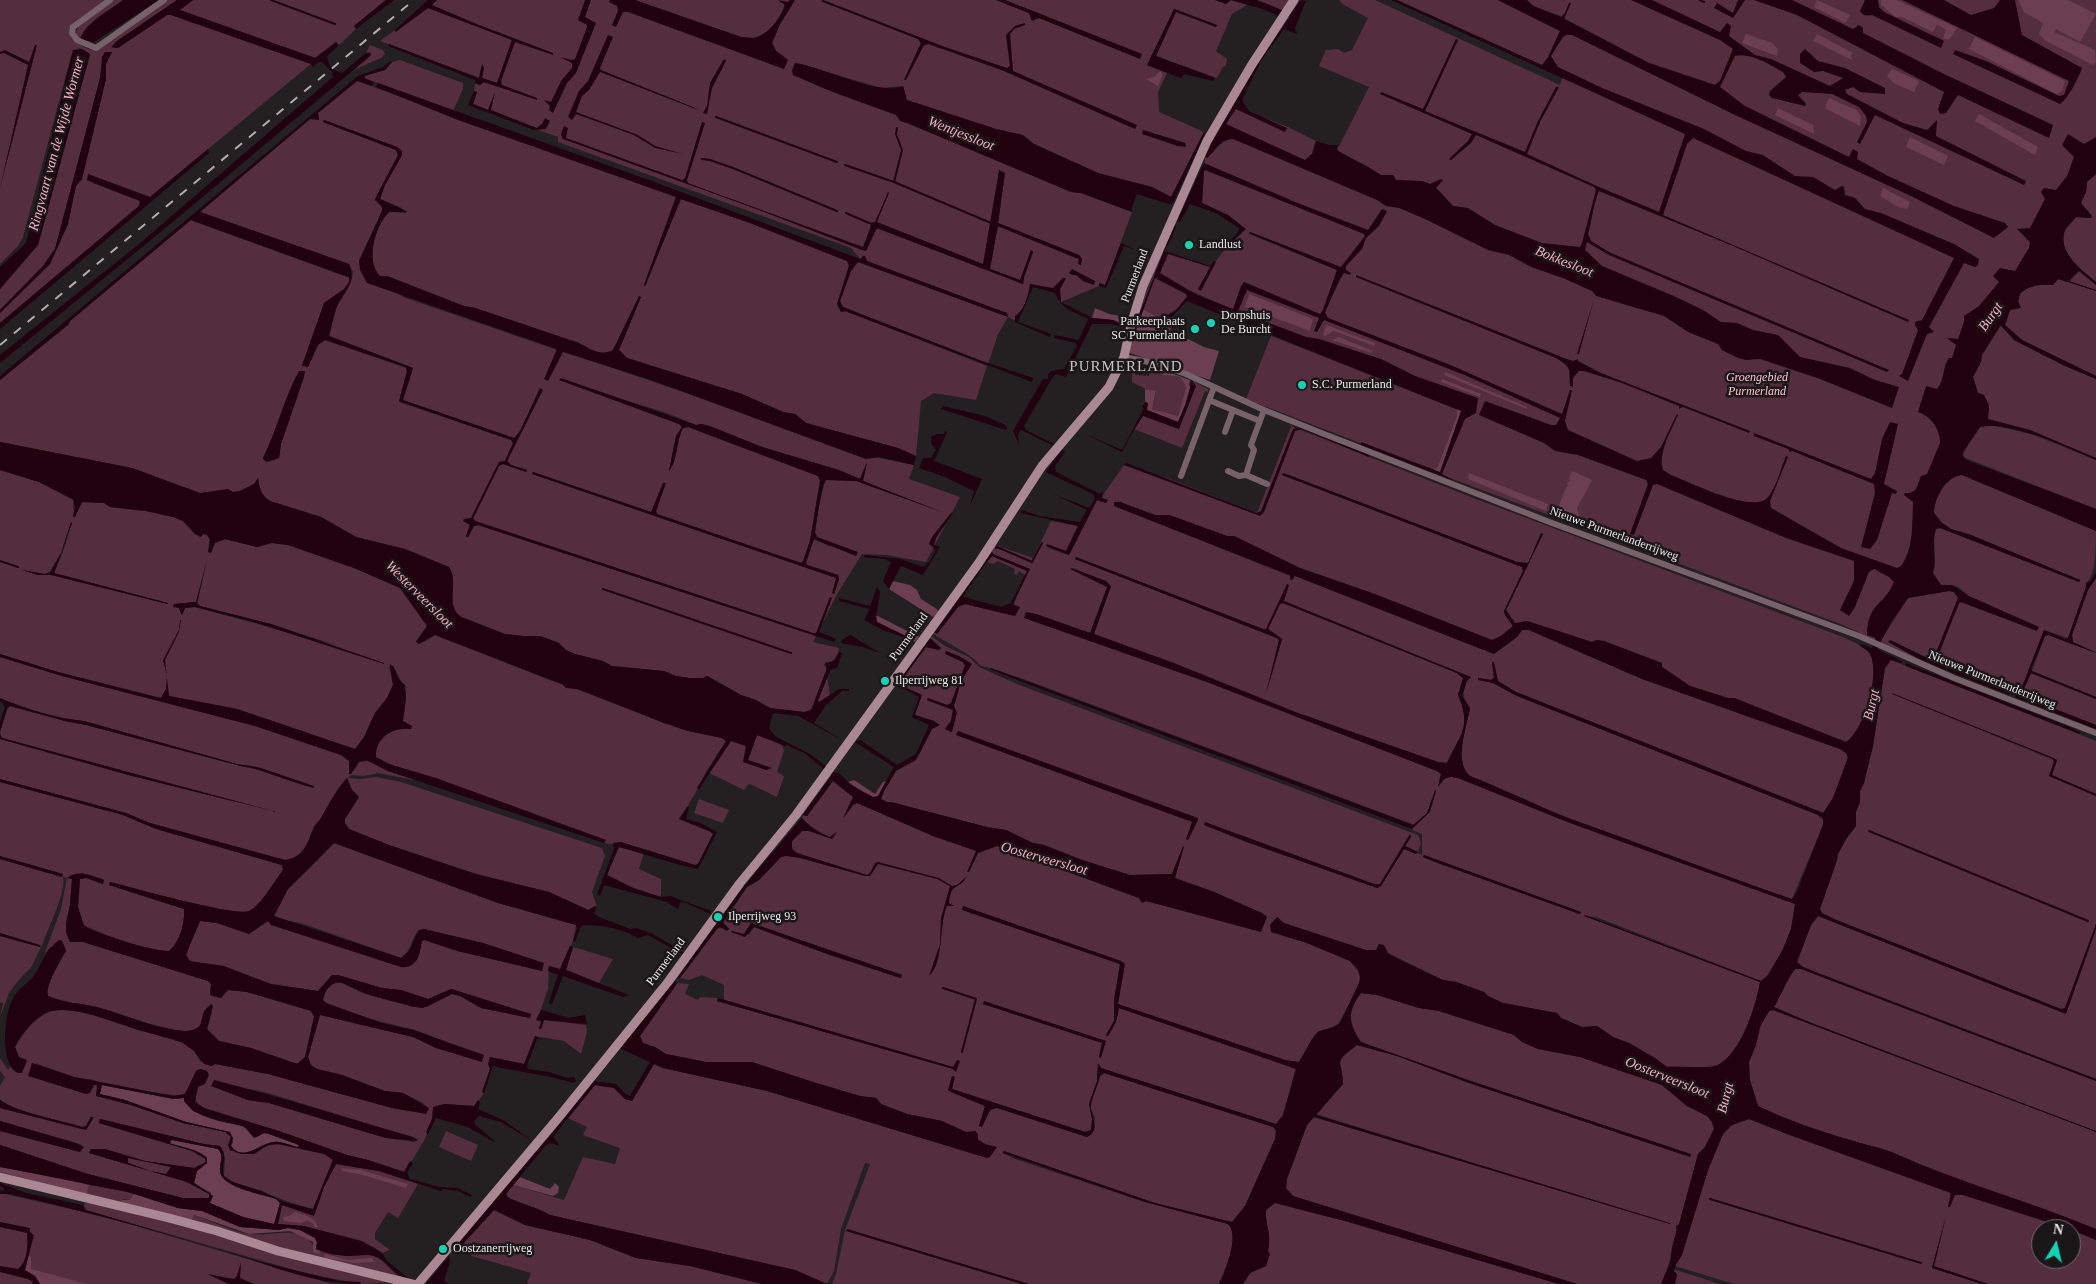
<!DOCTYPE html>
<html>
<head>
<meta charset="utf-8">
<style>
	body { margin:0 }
	#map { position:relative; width:2096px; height:1284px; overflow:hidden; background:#241f21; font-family:Georgia,serif }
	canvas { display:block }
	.north { position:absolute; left:2031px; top:1219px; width:50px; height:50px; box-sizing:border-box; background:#1b1617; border:1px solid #6f6a6b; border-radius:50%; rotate:9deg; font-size:14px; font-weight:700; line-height:20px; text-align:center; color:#ece8e9 }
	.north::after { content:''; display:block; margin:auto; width:18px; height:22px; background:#0cd5b5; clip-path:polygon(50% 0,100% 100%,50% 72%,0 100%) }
</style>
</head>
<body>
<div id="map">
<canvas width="2096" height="1284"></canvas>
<div class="north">N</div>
</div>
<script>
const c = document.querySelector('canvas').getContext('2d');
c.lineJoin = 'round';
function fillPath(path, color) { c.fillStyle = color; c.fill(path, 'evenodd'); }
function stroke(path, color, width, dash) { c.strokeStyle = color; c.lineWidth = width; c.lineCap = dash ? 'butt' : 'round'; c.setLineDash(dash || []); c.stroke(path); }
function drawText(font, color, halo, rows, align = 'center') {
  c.font = font + ' Georgia,serif'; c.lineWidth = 5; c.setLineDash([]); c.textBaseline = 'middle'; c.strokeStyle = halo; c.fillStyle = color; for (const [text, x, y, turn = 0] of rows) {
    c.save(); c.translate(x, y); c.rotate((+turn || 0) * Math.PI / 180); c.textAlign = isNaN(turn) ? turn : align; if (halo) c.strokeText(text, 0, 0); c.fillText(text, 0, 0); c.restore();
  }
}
const green = new Path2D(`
	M0,0H106L73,23L69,32C72,40 88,52 97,50C102,48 104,45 107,42L166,0H177L117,41L112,47L118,48L167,15H171L311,64L150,197L87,181L140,201L139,206L0,323V313L50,264L68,224L76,186L82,179L106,79V64L111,52L101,74L55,249L43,266L0,310V289L38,245L90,55L80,48L77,49L71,56L23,237L18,246L0,264Z
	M113,0H123L89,25L80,39L75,34L79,25Z
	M193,0H386L354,26L356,29L339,45L336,42L316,58L179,10Z
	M433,0H613L787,58L776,51L772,43L780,24L795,0H823L822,2L918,39L921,43L904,80L924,45L929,44L941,49L942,46L823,0H996L1029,13L1032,20L1039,18L1140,58L1141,54L1005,0H1215L1226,4L1230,0L1247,5L1232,14L1216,51L1227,59L1226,65L1222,68L1217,78L1156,56L1176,11L1216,27V25L1175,9L1147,65L1167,73L1158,92L1159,112L1204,132L1171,197L1152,187L1098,173L1034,144L1022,135L996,129L907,100L903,86L881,88L797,63L1004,163L1071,192L1081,193L1132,212L1105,285L1100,283L1099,286L1061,302L1060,289L1066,278H1063L1053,289L1030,284C1029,292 1025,308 1019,314C1017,316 1015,318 1014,320L1008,317L998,334L988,364L843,307L840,301L851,271L858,262L865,264L1008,317L867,261L865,256L860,259L851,248L558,142V137L489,112L495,93L488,110L473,104L477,92L474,91L475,83L480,85L484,82L498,87L514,40L426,5ZM1143,130L1185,143L1186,146H1178ZM1005,173L998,223L1079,255L1082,259L1078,263L1079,259L1076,258L997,226L990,269L1020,280L1032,250L1033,252L1024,277L1023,284L876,228L866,251L806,228L865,249L874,225L987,267Z
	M635,0H790L788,2H778L785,4C782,18 767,36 753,38C749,38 745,37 741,37Z
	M1257,0H1289L1284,11Z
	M1339,0H1375L1560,85L1563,76L1396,0H1498L1560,31L1548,56H1551L1566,26L1716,95L1736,46L1726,43L1733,49L1720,81L1715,85L1649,63L1558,15L1533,6L1527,0H2096V157L1970,343L1923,501L1913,575L1867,635L1876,638L1875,640L1843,625L1442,475L1440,472L1464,405L1233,315L1234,310L1191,291L1176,310L1164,317H1171L1167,322L1141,308L1162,250L1211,267L1227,247L1245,229L1228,215L1202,203L1205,157L1232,105L1288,127L1316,141L1312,154L1303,163L1577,263L1567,246C1547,248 1510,233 1492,224C1476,215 1471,209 1453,206C1444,196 1435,183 1420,181C1412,181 1404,182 1395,180L1393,175H1381L1377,173L1368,167L1337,150L1369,87L1319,66L1326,50L1338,49L1344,53L1352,50L1368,18L1344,5ZM1250,232L1338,267H1341L1347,260L1352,259L1346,266L1325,312L1323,310L1337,270L1249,234Z
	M428,8L512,40L497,83L482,78L484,68L482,65L479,78L380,41L395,30L396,32Z
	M370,45L383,50L385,54L381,58L354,70L370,56L369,52L366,53Z
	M400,60L463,83V89L453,111L364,78L365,75L385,70L392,62Z
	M357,81L676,197L644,285H646L680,199L750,223L847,261L849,266L837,304L841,312L845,311L987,366L976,400L934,393L921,401L916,456L898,448L806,423L795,414L783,412L742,394L627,358L619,350L641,297H639L613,350C601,357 590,349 579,343L475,308L464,306L387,276H380C365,261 375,226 389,212L407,213L400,207L380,199L385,185L402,155L397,147L324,120L323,122L396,150L398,156L376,197L382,207V211L359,261L403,297L557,350L545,379L548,380L563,351L874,457L914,465L909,479L960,497L926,562L886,555L862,554L836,596L813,642L839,648C837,657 835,662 825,662L830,696L819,703L818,700L826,680L811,710L804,712L770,708L756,700L741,695L708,676L703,678H689L676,676L664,671L612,666L603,661L575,654L566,650L559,643L540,636H523L505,634L462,617C445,607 457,582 449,567L405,549L356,537L321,517L270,501C261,496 260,489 258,479L254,484L240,491L233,492L225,490L200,493L132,468L0,442V380L69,324L70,321L190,220L352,279L353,272L349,264L200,212L310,119L319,118L318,113ZM346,292L337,306L329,336L413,368L403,400L514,438L520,432L540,389H542L507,461L511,465L527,470L526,472L503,464L499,466L473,519L475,521L813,633L814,635L478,525L474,526L468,537H466L470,524L463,521L471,518L499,462L505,461L513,443L511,440L399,402L407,371L406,368L325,340L318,345L308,367L302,365L324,303ZM296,376L304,377L281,444L279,458L267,462L264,460L263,458L273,438ZM560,380L667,413L696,425L701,424L709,426L762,447L839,470L860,479L867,462L863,481L942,512L856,481L826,480C821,488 817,520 815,532L817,537L833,548L814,539L805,563L807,565L838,575L839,580L834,594L833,593L837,578L532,474L533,472L651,512L664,483H665L656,512L657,514L801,563L803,562L810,541L820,480L818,476L688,427L683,428C676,442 676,457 669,471L676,436L682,427L679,424Z
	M2096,174V282C2083,271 2059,254 2064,233C2066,226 2072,223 2076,217L2090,218L2092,216L2081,203L2086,192L2087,182Z
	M2079,271L2096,285V290L2068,281Z
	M2058,279L2096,291V376L2022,340L2005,325L2010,310L2017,308C2019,304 2018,300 2019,296C2023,285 2043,284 2053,285Z
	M2000,325L2014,340L2063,365L2096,379V458L2030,430L1987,419L1989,405L1984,395L1978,393L1973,377L1981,362L1982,355Z
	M1271,336L1456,409L1457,415L1438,466L1433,471L1246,399Z
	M1158,368L1163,370L1162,375L1180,377L1186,387L1178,416L1152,409L1156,392L1145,389L1132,382V371L1135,372V375L1149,376L1150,372L1157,373Z
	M1193,381L1208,389V392L1205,391L1182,448L1134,429L1143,415L1179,429Z
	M1292,424L1293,427L1476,499L1843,637C1851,641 1865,646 1869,653C1882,672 1864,731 1846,742L1734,698H1728L1690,686L1662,667L1604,641L1597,640L1592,642L1527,621L1515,624L1506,610L1543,534L1542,533L1528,563L1517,562L1284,473L1282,475L1522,567L1523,571L1504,611L1505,615L1513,626L1501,636L1492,640L1372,593L1300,568L1234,536H1227L1169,515H1155L1120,502H1114V506L1290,576V579L1295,576L1494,654L1517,637L1522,630H1529L1642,679L1840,749L1846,753L1848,757L1833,798L1824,813L1516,692L1498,681L1492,662L1494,678L1491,680L1478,678L1493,683L1517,696L1818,815L1823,819V825L1792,899C1718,874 1645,845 1571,819C1537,806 1504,789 1470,776C1453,762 1467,727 1470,708C1462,697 1462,693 1467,680L1471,678L1283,601L1289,585L1266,629H1263L1076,557L1075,559L1277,638L1279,640L1266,693L1282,639L1268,629L1280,604L1283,603L1457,673L1463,678L1458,695C1473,728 1460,734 1447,763L1438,762L1298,713L1297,717L1437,771L1441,773L1438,787C1445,778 1446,775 1458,778L1570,823L1795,904L1791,929L1783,949L1768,975L1761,981L1596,917L1585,916L1760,982C1756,1006 1741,1054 1718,1065C1709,1069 1679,1066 1667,1067L1655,1058L1629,1043L1613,1037L1597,1026L1582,1027L1561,1018L1557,1013L1503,1003L1488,996L1484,992L1456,982L1443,980L1388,953L1366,950L1283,923L1278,917L1271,932L1307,943L1350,961L1358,970L1360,977V983L1339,1023C1333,1028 1327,1028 1320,1031C1313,1034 1304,1055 1299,1062L1285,1060L1117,1004L1124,964L963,906V910L1120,964L1114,1000V1021L1106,1035L1108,1036L1116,1022L1119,1008L1296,1068L1283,1115L1276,1124L1101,1068L1098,1063L1097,1081L1089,1104L1092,1119L1091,1130L1085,1132L952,1089L954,1077H952L951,1092L985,1106L979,1125L982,1127L990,1110L997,1108L1087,1137L1092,1134L1095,1118L1090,1106L1100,1076L1104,1073L1273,1127L1276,1131L1275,1139L1245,1206L1232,1222L1155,1203L1021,1157L1004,1151L1003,1153L1015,1159L1145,1202L1228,1224C1241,1236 1225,1271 1219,1284H1029L847,1229V1231L1022,1284H832L836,1274L845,1230L870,1164L865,1163L841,1229L834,1271L827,1284L795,1270L550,1215C539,1208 512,1205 506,1194L513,1185L564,1200L583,1157L615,1164L620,1148L583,1135L587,1127L568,1118L595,1085L614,1088L625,1099L632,1101L654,1064L663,1068L767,1091L987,1158L996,1147L982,1143L972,1132H966L942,1121L907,1114L881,1104L876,1098L860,1096L813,1082L752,1062H706L666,1054L655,1047L643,1043L640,1036L677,983L689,984L685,994L698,1000L700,997L718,998L717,1001L953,1069L954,1071L955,1066L953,1067L724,1000V985L702,975L689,980L680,978L717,929L720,927L727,930L729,929L723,923L747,887L759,880L781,857L796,853L792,848V841L802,831H809L832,839L836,833L830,837C820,833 808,826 802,818L803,815L807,816L833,781L853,797L844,818L853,805L857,803L933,836L977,851L968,872H969L978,853L997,846L1139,898L1142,902L1146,901L1176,908L1262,913L1214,892L1175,878L1183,847L1172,874L1130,875L1082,860L1044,845L1033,843L1006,830L987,827L891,802H887L881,799L884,791L896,771L920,753L932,729L936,726L934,721L915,715L921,695L902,686L904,677L926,647L939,650L941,648L929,638V635L947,647L969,657L979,667L1017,684L1418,835L1421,843L1418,852L1405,846L1411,837L1410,834L1380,884H1374L1240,835L1377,888L1381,886L1404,848L1422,855V834L1412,830L1415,825L1026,680L991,668L981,666C968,651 947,644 931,632L952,608L937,634L958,607L965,604L1015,616L1014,602L1029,569L993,554L992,552L986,561L995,545L1033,558L1051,521L1078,526L1066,551L1046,547L1065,554L1070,553L1097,500L1107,503L1102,498L1103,495L1124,465L1167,478L1257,513ZM1101,583L1111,586L1094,634L1205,676L1204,681L1025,618L1036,614L1090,633L1108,587ZM946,652L972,664L961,681L954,706L951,732L945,729L951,721L953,710L927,700L928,699L947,705L951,704L965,666L963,662L946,654ZM957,735L1056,767L1154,808ZM1424,855L1580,912L1581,913L1579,914L1435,862L1423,857ZM751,923L902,975L900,978L830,955L754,927L749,935L731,932L744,934ZM984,1002L1106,1041L1099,1057L1102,1043L983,1004Z
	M1992,425L2034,435L2096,460V509L1963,457L1964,450L1980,427Z
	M0,470L39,482L73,500L74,517L82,502L104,503L110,507L146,511L173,517L183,521L195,534L201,537L203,534H207L210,540L208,552H211L215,543L225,539L257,547L272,543L288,545L354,568L400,588L427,626L416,641L424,642L435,635L552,681L615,702L664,723L688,731L722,738L726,741L706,772L696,792L681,817C689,826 704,825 713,834L698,864L695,865L641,848L604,843L605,841L482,795L389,764L376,757C375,737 393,727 410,729L411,726L403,721C404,711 409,694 403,684C399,678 396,673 393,666H389L393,685L387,698L375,713L364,737L355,749L237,709L169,696L166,689L161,698L150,697L58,672L0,654ZM71,523H72L63,552L54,573L168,603L167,604L51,575H38L22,570L45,574L50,573L61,553ZM207,560L197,603L200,606L271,624L338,646L195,607L185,608L183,614L179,607L174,604L196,602Z
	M1962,475L2096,531C2096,546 2096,577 2086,583V587L2068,638L2044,630L2021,689L2023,690L2031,673L2096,699V725L1939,663L1934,659L1932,660L1890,640L1889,642L1921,660L1914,659L1880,642L1908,598L1949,591L1954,592L1958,598L1936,655L1959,603L1961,602L2037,630L1969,596L1958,587L1952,585H1941L1933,573C1938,559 1931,543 1936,529L1940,528L2080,582V580L1971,535L1951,529L1942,523L1934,513C1934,498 1946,476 1962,475Z
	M992,556L1027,571L1025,575L1019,571L1017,575L1014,574L1015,569L998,561L993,564L987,562Z
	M2096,578V652L2073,642L2072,634L2088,590Z
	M2048,635L2096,653V697L2032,671L2045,636Z
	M0,657L62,676L255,726L341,755L349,761V773L351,774L359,762L370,761L388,771L419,781L378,773L364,776L351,775L348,778L361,779L376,777L401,782L602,848L605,856L592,892L597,907L589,910L549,892L476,874L389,845L349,829L344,823L345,819L359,797L352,790L347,778C336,790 329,804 321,818C319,821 316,824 314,827C307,843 305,857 285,860L150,823L125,813L0,779V739L132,776L236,802L2,738L0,732L8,708L10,706L65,721L86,725L240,766L261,770L287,780L314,787L254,766L237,764L84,721L63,719L8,703L0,698Z
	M1891,660L2096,741V794L2051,775L2057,761L1892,694L2053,760L2054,762L2049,776L2096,796V924L2065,1008L2061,1009L1834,919L1822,913L1820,909L1837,860L1838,854L1846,839L1856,826V812L1860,802V790L1864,783L1873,746L1885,668Z
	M757,735L781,744L784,750L777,772L784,776L777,797L750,784H748L744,790L709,773L731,741L746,746L748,760Z
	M0,782L123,815L156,829L282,865L283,870C276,880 260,906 249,911C236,917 131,887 110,882L109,885L184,909C185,922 180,942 169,951C150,951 102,935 84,925L78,907L80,879L86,878L103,884L104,880L82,873L68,878L72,879L70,905L66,923L70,942H83L208,981L211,984L210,992L212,996L221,998L225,992L230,990L247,992L312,1011L314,1017L305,1057L301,1063H295L251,1048L219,1041L207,1029L212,1012L204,1011C202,1018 202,1027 194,1030C177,1036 117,1012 97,1007C80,1003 64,1003 48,996C45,985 61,961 66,950L50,947L44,955L61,909L67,878L63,877C66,894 48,927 42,946L0,933V859L62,877L63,874L0,856Z
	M699,799L729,810L723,823L694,813Z
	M334,843L498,903L576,925L573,941L560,969L549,966L548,989L537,1020L541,1021V1029L544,1020L586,1025L587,1032L581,1054L564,1041L535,1036L525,1064L490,1057V1069L482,1092L484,1093L475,1106L444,1104L432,1119L425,1139L405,1172L368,1160L347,1155L279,1131L199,1106L195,1099L198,1087L207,1071L201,1069L196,1071C193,1080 190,1091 181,1096L101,1085L97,1096L131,1105L183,1123L226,1132L231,1137L230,1150C256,1159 254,1148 276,1144L324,1154L333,1159L313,1209C298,1205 285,1201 271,1195C255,1188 238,1186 224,1176L225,1157L220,1146L204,1144L100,1119L99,1123L192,1151L205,1159L206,1162L195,1168L145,1161L105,1149H91L89,1153L187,1182L209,1194V1198H183L88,1174L0,1145V1131L80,1152L82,1145L0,1121V1108L86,1130L93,1118L91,1117L86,1126L83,1127C60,1120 18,1113 0,1100V1086L5,1077L0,1071V1058L8,1070L19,1057L15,1047C21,1035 34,1018 46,1013C70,1002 119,1025 143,1031C156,1035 170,1038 183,1043L194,1051L200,1061L211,1066L215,1064L268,1074L392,1108L410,1111L425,1104L403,1093L385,1091L342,1075L317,1069L311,1065L308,1057L320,1015L413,1037L436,1048L482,1061C460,1050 436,1036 412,1029C383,1022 354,1016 326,1003L323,1000L326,990L333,984L341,982L362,993L414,1007H427L452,994L460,996L481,1008L529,1018L458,991L451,989L428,999L401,990L382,988L338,975H332L318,991L271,984L190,961L186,955L187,951L200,921L217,923L249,934L267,921L394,965L417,960L422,941L424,940L542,971L543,963L483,943L424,929H420C411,937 412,952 401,958L301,923L277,919L274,914L288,889L317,861ZM35,1063L74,1077L95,1080L97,1085L94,1084L90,1093C73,1095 48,1072 35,1063ZM212,1086L250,1089L268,1093L418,1139L415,1142L385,1138L269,1103L248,1100Z
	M618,847L644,853L639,869L661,879V897L633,888L607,875Z
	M1818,916L2065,1013L2096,929V1079L1803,967L1797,962L1811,925Z
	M0,936L41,947L32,966L17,982L9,993L0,1017L3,1003L0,1002Z
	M573,947L613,959L599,983L566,970Z
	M1795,969H1801L2096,1081V1131L1778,1010L1774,1007C1782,994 1786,981 1795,969Z
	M1361,993L1377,995L1419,1008L1439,1011L1514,1035L1522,1042L1538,1049L1580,1057L1662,1085L1687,1106L1707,1116L1712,1122L1714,1129L1705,1147L1698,1154L1679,1225H1676C1679,1235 1666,1274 1661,1284H1577L1293,1196L1286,1188L1287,1179L1307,1125L1314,1117L1670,1224L1316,1114L1343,1084C1338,1059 1337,1060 1357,1045L1397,1056L1469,1083L1690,1157L1691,1155L1468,1080L1361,1042C1354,1032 1348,1018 1352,1006C1353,1001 1358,997 1361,993Z
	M1770,1009L2096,1132V1229C2029,1201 1960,1183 1894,1153C1880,1147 1865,1145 1850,1140C1819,1131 1787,1120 1758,1106L1750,1080L1749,1062L1756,1045L1760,1027Z
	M1749,1119L1787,1134L1951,1193L1948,1207H1950L1954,1195H1963L2068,1229H2041V1259H2071V1230L2096,1240V1284H1988L1934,1266L1946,1214L1932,1268L1982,1284H1734L1675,1266L1682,1254L1708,1170L1723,1134C1728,1125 1740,1122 1749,1119Z
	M446,1131L478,1145L471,1161L439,1147Z
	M128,1158L171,1167L167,1174L150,1171L127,1162Z
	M336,1164L379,1171L418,1184L398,1218L388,1212L375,1233V1239L390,1250L382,1253L374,1247L304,1226L278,1224L282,1205L314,1215L324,1187Z
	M89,1185L128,1192L134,1194L133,1197L130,1200L123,1199L121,1205L83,1194L87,1193Z
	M0,1193L102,1216L332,1284H0Z
	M87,1202L175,1221L395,1282L360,1284L305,1273L85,1210L83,1205Z
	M1275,1203L1345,1221L1559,1284H1243C1250,1271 1267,1260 1269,1245C1271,1233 1265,1223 1266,1210Z
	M494,1210L525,1225L590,1240L636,1258L690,1266L762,1284H527L531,1273L472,1256L465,1250L462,1245Z
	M193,1215C209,1220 234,1232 249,1234C277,1237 303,1221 319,1254L321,1251L335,1255H371L379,1258L401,1279L323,1260L191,1220Z
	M1673,1269L1720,1284H1675L1677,1274Z`);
const forest = new Path2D(`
	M1817,0L1850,15L1845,23L1814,7Z
	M1881,0H1897L1957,28L1949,40L1943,38L1946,30L1937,24L1933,32L1902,17H1896L1881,5Z
	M2018,0H2068L2096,14L2080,42L2056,29L2054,32L2095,50L2096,62L2093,65L2046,41L2039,34L2043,23L2024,12Z
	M1746,34L1772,43L1778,49L1777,56L1742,43Z
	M1817,34L1853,53L1851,55L1852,60L1813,41Z
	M1975,37L2065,81L2062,91L2056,94L1969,49Z
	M1892,69L1919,81L1914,92L1895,84L1887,76Z
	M1160,71L1163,74L1158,86L1146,79L1154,77Z
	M1829,98L1856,110L1861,116L1860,126L1825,108Z
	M1778,108L1813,125L1814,134L1775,115Z
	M1979,114L2038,147L2035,155L1975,121Z
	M1910,137L1948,156L1944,165L1906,147Z
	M1883,188L1910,202L1907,209L1898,207L1880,196Z
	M1249,294L1313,319L1310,331L1245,307Z
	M1095,308L1109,314L1126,317L1123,324L1113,320L1092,318Z
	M1143,309L1167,322L1171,328L1170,330L1204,347L1219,351L1210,380L1130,353L1129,350L1134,330H1136Z
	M1326,325L1375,343L1374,346L1334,331L1325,336L1323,335Z
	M1339,337L1373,351L1371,353L1332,340Z
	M1163,370L1190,380L1189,385L1192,388L1178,422L1147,410L1145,402V389L1156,391L1152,409L1178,416L1186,387L1180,377L1162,375Z
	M1445,372L1527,407V409L1444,375Z
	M1442,379L1481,394L1480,397L1441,382Z
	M1456,409L1461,410V414L1442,475L1433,471L1438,466L1457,415Z
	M1572,471L1592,480L1577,508L1579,516H1570L1557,511L1566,487L1568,486L1567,483L1570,481L1569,478Z
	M1469,473L1548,504L1546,511L1468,479Z
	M893,581L910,585L917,590L921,599L937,609L938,612L933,617L889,589Z
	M876,615L919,637L915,642L877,622Z
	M854,780L875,794L883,782L886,781L878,797H873L866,794L848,782Z
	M101,1085L174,1099L184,1098V1101C198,1120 220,1120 241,1126C247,1128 251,1134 257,1137L264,1133L269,1134L299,1145L298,1148C291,1146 281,1141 275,1142C262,1142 243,1163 231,1146L233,1142L230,1132L186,1122L125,1100L100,1094Z
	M171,1139L218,1149C225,1156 219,1163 220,1172C223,1188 262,1194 276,1199L280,1203L274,1224L243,1217L210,1203L211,1193L194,1183L197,1171L207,1163V1158C198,1149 182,1147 170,1143Z
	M0,1167L51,1175L89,1185L87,1193L83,1194L0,1172Z
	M341,1168L361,1170L408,1184L406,1188L363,1175L342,1171Z
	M520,1177L550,1189L555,1183L559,1187L558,1193L553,1196L513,1185Z
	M134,1194L178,1208L202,1211L240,1227L279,1230L288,1228L300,1230L315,1238L317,1242L316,1249L321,1251L319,1254L313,1252V1242L290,1231L249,1234L194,1215L191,1220L121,1205L122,1200H130Z
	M295,1212C304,1215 316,1217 318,1228L314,1227V1224L307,1220L301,1223L284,1221L283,1217L289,1216Z
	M325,1254L348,1260L372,1258L374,1262L354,1263L324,1258Z
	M28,1255L31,1257V1269L87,1284H40L35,1276L25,1270Z`);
const water = new Path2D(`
	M123,0H159L94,42L80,39C87,21 109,11 123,0Z
	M177,0H193L180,10L315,58L336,42L339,45L327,56C328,65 333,71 342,73L366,53H371L370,56L168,226L0,363V355L138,245L333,77L332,72L322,62H318L313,67L311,64L171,15H167L118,48L111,47L117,41Z
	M386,0H394L356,29L354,26Z
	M428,0H437L432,5L479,25L553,53V55L515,42L501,81L502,85L537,98V100L484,82L480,85L475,83V80L388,46L389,44L479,78L482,64L484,68L482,78L497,83L512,40L428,8L395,32V30Z
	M585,0H591L585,17L596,23L576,73L567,83L553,113L549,110L550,106L544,100L551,102L561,81L572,68V63L560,57L572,60L575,59L587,27V25L578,20Z
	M610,0H635L741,37C745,37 750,38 754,38C768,35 781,18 785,5L778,0L788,2L790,0H795L780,24L772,43L776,51L788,60L784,69L628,12H623L616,27L612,25L618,11L617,6L609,2Z
	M823,0L942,46L1007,68L1010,66L1006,35L1015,26L1025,23V25L1014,29L1010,34L1013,71L1137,125L1135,129L1004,71L929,44L924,45L906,80H904L921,43L918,39L821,1Z
	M996,0H1005L1142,54L1140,59L1039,18L1032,21L1029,13Z
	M1215,0H1257L1284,11L1283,13L1280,12L1278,16L1266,10L1231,0L1226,4Z
	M1301,0L1306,1L1295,28L1297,34L1284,29L1261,61L1242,100L1249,111L1287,128L1285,132L1236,109L1226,124L1305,160L1312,154L1316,141L1329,145H1338L1337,150L1339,152L1368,167L1381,175H1393L1396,180L1422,181L1430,184L1441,179L1443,180L1436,188L1453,206L1468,208L1495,225L1542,243L1580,247L1582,243L1596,190L1594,187L1476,135L1471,143L1451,160L1449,159L1468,141L1472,134L1380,94L1381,92L1423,109L1456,39L1458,40L1425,111L1525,152L1538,121L1556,87H1559L1540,122L1527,154L1599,187L1659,212L1685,134L1391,0H1397L1542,65L1549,56L1560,31L1498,0H1527L1533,6L1561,17L1565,13L1569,3H1571L1564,19L1649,63L1715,85L1720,81L1733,49L1720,40L1631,0H1652L1720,32L1727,23L1731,26L1729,36L1755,55L1771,59L1830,86L1843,78L1823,71L1814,72L1800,63V54L1805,49L1818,61L1845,68L1885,88V94L1860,92L1853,87L1845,90L1847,94L1903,123L1927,130L1937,120L1936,136L2026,181L2024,185L1875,115L1860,144L1857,142L1867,122L1866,116L1859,107L1832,94L1802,92L1798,95L1806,104L1805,106L1772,98L1769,95L1770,91L1786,77L1783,72C1770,65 1751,52 1735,56L1720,87L1745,106L1849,157L1853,149L1858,152L1857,159L1888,176L1954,206L2005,223L2008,227L1994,238L1911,196L1733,114L1572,35H1566L1563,37L1551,56L1558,67L1602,88L1704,129L1746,151L1763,155L1795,176L1813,177L1835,190L1842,186L1844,187L1845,195L1855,198L1865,209L1881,213L1954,244L1979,259L1978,265L1975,267L1964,263L1929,327L1934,332L1927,334L1908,381L1899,376L1902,374L1918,330L1915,325V322L1922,320L1954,258L1693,138L1687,144L1663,215L1909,320L1908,322L1733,246L1599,191C1593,205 1592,220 1588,234L1591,241L1611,253L1889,370L1887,372L1609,255L1587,242L1585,250L1602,266L1676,297L1703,310L1721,322L1737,323L1753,330L1778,335L1800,357L1850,368L1875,380L1899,387L1892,408L1820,379L1760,359L1746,360L1738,358L1722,350L1718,344L1688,332L1664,316L1596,296L1592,291L1563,278L1531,267L1509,255L1488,250L1425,219L1399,208L1386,206L1377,200L1233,139C1220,139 1216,151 1207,158L1205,157L1222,122L1261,59L1290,17L1287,16L1291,13Z
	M1738,0H1745L1733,18L1714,8L1717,3L1733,13Z
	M1754,0H1792L1853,29L1859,25L1863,28V33L1944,74L2053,125L2049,138L1958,95L1946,113L1940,114L1938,109L1944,92L1797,15Z
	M1865,0H1878L1879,7L1884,12L1944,41L1941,48L1872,15C1866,16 1863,16 1860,11Z
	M1902,0H1944L1971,15L1994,8L2000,0H2015L2022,35L2082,68C2079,77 2068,99 2060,104L1953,54L1955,50L1986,61L2059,96L2064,95L2069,81Z
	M1174,9L1217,25L1216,27L1176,12L1156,56L1215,78L1213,81L1184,74L1181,78L1147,65Z
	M608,35L613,37L600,68L601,70L693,107L698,110L600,72L589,90L582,96L576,112L638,135L655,146L683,154L655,148L634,135L576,114L572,120L568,117L579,91L588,81Z
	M35,45H37L0,188L28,65L4,53L0,54V52L5,50L29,62Z
	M82,49L90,54L38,245L0,289V267L26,243L73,50Z
	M105,52H112L106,64V79L82,179L76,186L68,224L50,264L0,313V310L43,266L55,249L100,78L102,57Z
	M724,59L726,61L712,88L707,114L703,113L707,106L710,83Z
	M391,61L392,62L385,70L365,76L364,78L374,82L372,86L357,81L318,113L319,120L310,119L200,212L349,264C357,282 346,289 338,304C333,314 332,326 329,336L413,368L403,400L514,438L520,431L540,388L543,390L507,461L511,465L527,470L526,472L503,464L499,466L473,518L475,521L813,633H816L830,597L832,598L819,632L836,639L834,642L478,525L474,526L468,537L466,536L470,525L463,521L464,519L471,518L499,462L505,461L513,443L511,440L399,401L407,371L406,367L325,340L318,345L308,367L302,366L324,303L344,289L349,282V277L191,220L70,321L69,324L0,380V376L358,76L383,67Z
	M795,63C820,66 881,97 903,86L907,100L996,129L1023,135L1034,144L1098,173L1152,187L1171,197L1204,132L1205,133L1172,205L1137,194L1132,207V212L1081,193L1071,192L907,123L900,121L896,115L830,91L793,75L792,70Z
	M378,83L668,187L860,259L863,256H865L867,261L1007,313L1008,317L858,262L851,271L840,301L843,307L982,361L1033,378L1032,382L845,311L841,312L837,304L849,266L847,261L750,223L681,199L645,286L644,285L676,197L458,120L376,87Z
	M474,91L477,92L473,104L488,110L495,92L491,110L537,128L542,124L545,118L550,121L546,129L534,130L468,105Z
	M324,120L397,147L402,151V155L385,185L380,199L408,212H389C375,226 365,261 380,276H387L464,306L475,308L579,343C590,349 601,357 613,350L639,296L641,297L619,350L627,358L742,394L783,412L795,414L806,423L898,448L916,456L914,465L879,457L866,459L651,380L563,352L548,381L544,379L557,349L367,283L360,270L359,261L382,211V207L375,200L376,197L398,155L396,150L323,122Z
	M702,122L705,123L687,180L688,183L863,247L871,226L869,223L875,222L888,192L889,193L877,222L983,264L999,170L1005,173L998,223L1079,255L1082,259L1081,265L1078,264L1079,259L1076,258L998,226L990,269L1020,280L1031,250L1033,252L1024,277L1023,284L877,228L866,251L862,250L759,210L563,139L561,134L564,126L568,128L566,138L682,180L685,178Z
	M1143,130L1185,143L1186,147L1178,146L1142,134Z
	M2068,134L2084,144L2096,137V174L2087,182L2086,192L2081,203L2092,216L2091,218L2076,217C2072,223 2066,226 2064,233C2059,254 2083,271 2096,282V285L2079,271L2069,281L2096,290V291L2058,279L2053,285C2041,284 2028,285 2020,294L2018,301L2021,308L2010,310L2005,325L2022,340L2096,376V379L2063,365L2014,340L2001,325L1982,355L1981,362L1973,377L1978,393L1984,395L1989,406L1988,419L2030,430L2096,458V460C2065,447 2013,421 1980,427L1962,454L1966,460L2096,509V531L1962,475C1946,476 1934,498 1934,513L1942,523L1951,529L1971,535L2080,580L2079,582L1940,528L1936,529C1931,543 1937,559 1933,573L1941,585H1952L1969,596L2039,627L2037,631L1961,602L1959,603L1938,656L1935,655L1958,598L1954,592L1949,591L1908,598L1891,622L1877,649L1902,661L1901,663L1891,660L1885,668L1873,746L1864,783L1860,791V802L1856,812V826L1846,839L1838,854L1837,860L1820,909L1822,913L1834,919L2061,1009L2065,1008L2096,924V929L2066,1014L1818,916L1811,925L1797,962L1803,967L1843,983L2096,1079V1081L1801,969H1795C1786,981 1782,994 1774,1007L1814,1024L2096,1131V1132L1773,1010L1769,1011L1760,1027L1756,1045L1749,1062L1750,1080L1758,1106C1787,1120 1819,1131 1850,1140C1865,1145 1880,1147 1894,1153C1959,1183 2029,1201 2096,1229V1240L2071,1229L1963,1195H1955L1950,1207H1948L1951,1193L1787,1134L1749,1119L1732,1125L1723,1134L1708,1170L1682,1255L1675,1266L1670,1264L1672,1247L1677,1229L1676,1227L1679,1224L1698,1154L1705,1147L1714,1129L1712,1122L1707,1116L1687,1106L1662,1085L1580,1057L1538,1049L1522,1042L1514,1035L1439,1011L1419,1008L1377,995L1361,993C1348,1011 1347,1022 1361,1042L1468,1080L1691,1154L1690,1157L1469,1083L1397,1056L1357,1045C1331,1065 1343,1057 1343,1084L1316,1115L1670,1223V1224L1314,1117L1307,1125L1287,1179L1286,1188L1293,1196L1577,1284H1559L1345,1221L1275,1203L1266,1210C1265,1227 1272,1233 1268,1251L1270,1254L1266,1266L1250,1273L1243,1284H1219C1225,1271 1240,1236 1228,1224L1145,1202L1003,1153L1004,1151L1021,1157L1155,1203L1232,1222L1245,1206L1275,1139L1276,1131L1273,1127L1104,1073L1100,1076C1098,1085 1093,1095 1091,1104C1089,1115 1103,1129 1087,1137L997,1108L990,1110L982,1127L979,1126L985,1106L951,1092L948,1090L952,1076L955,1077L952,1089L1085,1132L1091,1130L1092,1119L1089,1104L1097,1081L1098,1063L1101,1068L1276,1124L1283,1115L1296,1069L1119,1008L1116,1022L1108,1036L1106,1035L1114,1021V1000L1120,964L962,910L963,906L1121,961L1125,964L1118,1004L1285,1060L1299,1062C1304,1055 1313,1033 1320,1031C1328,1028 1332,1029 1340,1023L1359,983L1360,977L1358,970L1350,961L1307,943L1271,932L1270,925L1277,917L1284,923L1366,950H1376L1379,944L1384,945L1388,953L1396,958L1443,980L1456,982L1484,992L1488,996L1503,1003L1557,1013L1561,1018L1582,1027L1597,1026L1613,1037L1629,1043L1655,1058L1667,1067C1679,1066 1709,1069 1718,1065C1741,1053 1756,1006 1760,982L1584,916L1585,915L1761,981L1768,975L1783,949L1791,929L1795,904L1570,823L1458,778C1446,775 1444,778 1438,787L1441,774L1437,771L1204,681L1024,618L1026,612L1036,614L1090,633L1107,587L1070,569L1072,568L1106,581L1111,586L1094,634L1174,663L1298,713L1438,762L1447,763C1460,734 1472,728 1458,695L1463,678L1457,673L1283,603L1280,604L1268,629L1282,639L1266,694L1279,640L1277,638L1075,559L1076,557L1263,629H1266L1287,584L1289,585L1284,601L1471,677L1467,681L1462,696L1470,708C1467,727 1453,761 1470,776C1504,789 1537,806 1571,819C1645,845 1718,874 1792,899L1797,892L1823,825V819L1818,815L1517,696L1493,683L1478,680V678L1491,680L1494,678L1492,662H1494L1498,681L1516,692L1823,813L1833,798L1848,758L1846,753L1840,749L1642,679L1529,630H1522L1517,637L1494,654L1295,576L1292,580L1290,579V575L1114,506V502H1120L1155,515H1169L1227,536H1234L1300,568L1372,593L1492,640L1501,636L1513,626L1505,615L1504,611L1523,571L1522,567L1282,475L1283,473L1517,562L1528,563L1541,533L1543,534L1506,610L1515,623L1527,621L1592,642L1597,640L1604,641L1662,663V667L1690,686L1728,698H1734L1846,742C1864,731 1882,671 1869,652C1867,650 1863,648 1860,646V644L1872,648L1876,638L1867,635C1868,601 1883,608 1894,582L1889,577L1874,569L1869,572L1855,607L1849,616L1840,610L1854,581V561L1786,538L1657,484L1653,485L1634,535L1630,534L1648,484L1646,480L1578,455L1555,451L1544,443L1479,415L1485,401L1551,425H1556L1560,418L1467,376L1324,320L1317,332L1314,331L1319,318L1247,290L1238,311L1306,337L1319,339L1381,359L1415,376L1478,398L1476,413L1465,419L1442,474L1455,481L1361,445V442L1440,472L1461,411L1187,301L1171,318L1164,317L1176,310L1187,297L1186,294L1155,278L1136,330L1110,324H1092L1066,377L1056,374L1052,378L1024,426L1026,430L1056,445L1065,452L1055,466L1056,472L1100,494L1103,491L1102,498L1108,500L1106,503L1097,500L1069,555L1046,546L1047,544L1066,551L1078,526L1021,513L1022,510L1039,516L1080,522L1087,510L1053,494L1089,508L1095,499L1093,494L1046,472L1060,452L1054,446L1021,430L1018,434L1019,444L1013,431L1043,379H1048V374L1051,371L1064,369L1077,346L1076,343L1054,338V335L1079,340L1088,319C1073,311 1062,310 1055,293L1033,287L1018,322L1051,334L1050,337L1015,322V316C1024,311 1029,294 1030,284L1053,288L1063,278H1066L1060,289L1061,302L1092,318L1113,320L1126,327L1134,328L1166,245L1165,251L1210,266L1214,261L1216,262L1201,291L1198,289L1210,267L1168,254L1160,273L1197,295L1233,309L1241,286L1244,282L1320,314L1323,310L1337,270L1249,233L1250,232L1341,267L1365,236L1364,234L1205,170L1204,171L1202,203L1228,215L1246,229L1230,244L1228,243L1239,231V228L1216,213L1190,204L1180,222L1177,221L1204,163L1300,204L1368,230L1382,209L1387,211L1379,226L1366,238L1362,249L1346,266V270L1351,273L1350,275L1344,273L1339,281L1325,312L1328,318L1448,364L1562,414L1570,390H1572L1565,421L1568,430L1637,461L1651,458L1661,447L1677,414L1678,415C1671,431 1658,452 1663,470L1671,475C1690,482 1756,516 1769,496C1777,485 1781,468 1786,456L1788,457L1770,501L1771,508L1841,548L1897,568L1901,566C1914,548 1912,524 1913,502L1904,495L1905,493C1917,494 1917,486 1921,476L1927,474L1940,443C1940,429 1931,416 1918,412L1926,386L1937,389C1945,380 1942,367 1949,358H1952L1956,345L1947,338L1958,339L1964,322V316L1979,306L1999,282L1993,276L2000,268L2015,271L2029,248L2030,242L2017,229L2030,228L2045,199L2041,192L2044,188L2056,190L2067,176L2074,157L2062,145Z
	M208,149L209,153L0,329V323L139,206L140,201L87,180L88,174L150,197Z
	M1121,243L1136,250L1124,246L1106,288L1099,286V283L1105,285Z
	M1072,269L1095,281L1094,285L1083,281L1076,275H1072L1069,273Z
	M1356,275L1564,358L1573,361L1578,359V361L1601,373L1750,431L1749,433L1683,407L1679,409V406L1622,383L1584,371H1579L1573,378V387L1570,386C1569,368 1572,368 1556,358L1356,277Z
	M1594,299L1579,354H1577Z
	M299,371H305L304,377L281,444L279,458L267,462L264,460L263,458C277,430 284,398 299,371Z
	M561,378L696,425L701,424L710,426L762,447L839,470L860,479L867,462L863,481L942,512L856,481L826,480C821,488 817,521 815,532L817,537L858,552L856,556L814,539L806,563L807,565L838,575L839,579L834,594L832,593L836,578L532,474L533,472L651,512L663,483H666L656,511L657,514L801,563L803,561L810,541L820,481L818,476L688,427L683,428C676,441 678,461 669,471L676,436L682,427L679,424L559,380Z
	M1192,380L1196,386L1179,429L1143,416L1131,435L1122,452L1085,434L1122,450L1144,408L1142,407L1145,402L1148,403L1147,410L1178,422L1185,406Z
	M943,406L985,416L1005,425L1007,428L1006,430L941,409Z
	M1890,422L1898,424L1884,484L1897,491L1896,494L1892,493L1877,540L1870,549L1861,547L1875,493L1874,484L1792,451L1790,452L1788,449L1754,436V433L1871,479L1875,473L1882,439Z
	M1302,427L1368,453L1369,457L1302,429L1295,431L1264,512L1260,516L1124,465L1126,463L1257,513L1261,511L1293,429Z
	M945,431L947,432L934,461L982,479L970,505L974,491L945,477L919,468L923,458H931L936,450L931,443V437L937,434H944Z
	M0,442L132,468L200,493L228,489L233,492L240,491L254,484L258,478C260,489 261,495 270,501L321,517L356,537L405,549L449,567C460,582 444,606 461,617L505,634L523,636H540L559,643L566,650L575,654L603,661L612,666L664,671L676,676L689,678H703L707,676L741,695L756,700L770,708L804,712L811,710L827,668L824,664L834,661L839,652L842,653L837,668L831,669L818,700L819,702L839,689H849V691L843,690L825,706L814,723L842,740L798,716L773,713L769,728L776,737L810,754L832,771L840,774L851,785L873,797L878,796L894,767L855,742L860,740L897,765L916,754L929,725L912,717L919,697L896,685L930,638L941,648L939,650L926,647L904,677L902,686L922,695L915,715L934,721L940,725L932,729L916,760L896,771L884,791L881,799L887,802H891L987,827L1006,830L1033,843L1044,845L1082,860L1130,875L1172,874L1183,846L1184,847L1175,878L1214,892L1262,913L1267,917L1261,932L1146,901L1142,903L1139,898L997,846L978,853L969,872H967L976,851L933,836L857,803L853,805L843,818L853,797L833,781L807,816L803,815L832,775L804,753L787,745L785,746L757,735L748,760L772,768L766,770L743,762L746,746L731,741L699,789L697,788L726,741L722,738L688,731L664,723L577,689L566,688L562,684L435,635L419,644L416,642L427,626L400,588L354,568L288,545L272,543L257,547L225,539L215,543L211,553L208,552L210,540L207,535L203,534L201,537L195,534L183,521L173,517L146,511L110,507L104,503L82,502L75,517H73L75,506L73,499L39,482L0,470Z
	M951,513H953L936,538L934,545L940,547L923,575L901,566L889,589L883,581L891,562L884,559L864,557L865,555L900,559L923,567L930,561L936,550L929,544L932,537Z
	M71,522L72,523L54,573L168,603V604L51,575H38L22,570L45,574L50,572L61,553Z
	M992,552L993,554L1030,569L1014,602V605L1020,607L1015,616L965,604L958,607L937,634L934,632L968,586L964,597L1001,607L1011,603L1027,571L992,556L987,562L986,561Z
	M207,560L197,603L200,606L271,624L384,663V664L254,622L195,607L185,608L182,615L181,614L179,608L173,607L174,604L196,602Z
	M2096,572V578L2088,590L2072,635L2073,642L2096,653L2048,635L2045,636L2031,669L2032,671L2096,697V699L2031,673L2023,691L2021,690L2044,630L2065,639L2068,638L2086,587V583L2091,581Z
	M877,587L880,592L876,618L877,622L906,636V638L883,630L864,620L870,609L839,601V598L870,606Z
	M180,620H181L179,632L165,660L169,696L237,709L355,749L364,737L375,713L387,698L393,685L390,664C398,669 396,679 405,685L406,697L403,721L412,726L411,729C393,727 375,737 376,757L389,764L436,778L606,840L604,843L388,771L366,760L359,762L351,774H349V761L341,755L255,726L62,676L0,657V654L58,672L161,698L166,689L167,676L163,660L179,630Z
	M850,635L852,636L880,653L863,647L841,643L842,640Z
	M1890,640L1931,660L1934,659L1939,663L2010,691L2009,695L1921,660L1888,642Z
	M946,651L959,656L972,664L961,681L954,706L957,713L952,732L945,729L951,721L953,710L927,700L928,698L947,705L951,703L965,665L963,662L945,654Z
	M1906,663L2072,728L2080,732V734L1908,667L1905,665Z
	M991,668L1413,825L1427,813L1435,790L1436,791L1430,812L1412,829L1004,675L990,669Z
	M1892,693L2054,758L2057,760L2052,775L2096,794V796L2049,776L2054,762L2053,759L1892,694Z
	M2016,694L2096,725V729L2015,697Z
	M0,698C26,709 55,718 84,721L237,764L261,768L314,786V788C289,782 266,770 241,766L86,725L65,721L10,706L7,708L0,732V723L5,706L0,701Z
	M958,731L1198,818V820L1188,840L1186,839L1192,822L956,735Z
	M0,735L2,738L277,812L132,776L0,739Z
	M347,778L352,790L359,797L345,819V823L349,829L389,845L476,874L549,892L588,910L595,906L597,907L594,913L599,917L630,929L636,928L651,933L690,956H693L745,885L802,818C809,826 819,833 830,837L837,832L832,839L809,831H802L792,841V849L797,853L867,875L870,873L875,863L878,862L939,878L952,886L957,885L967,876C959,891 951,881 949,903L954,906H947C939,924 944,964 929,976L940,944L941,918L950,886L937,879L878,864L870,876H865L800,858L786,856L781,857L759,880L747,887L723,922L729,929L727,931L720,927L717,929L680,978L678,977L690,961L689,958L648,935L638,938C620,928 603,925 583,925L580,928L575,942L573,941L577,928L576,925L498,903L334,843L288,889L274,916L401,958L409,951L418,931L424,929L483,943L544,963L542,971L457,951L424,940L422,941C420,954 417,969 401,967L271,925L268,921L249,934L217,923L200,921L186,955L190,961L224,966L271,984L318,991L332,975H338L382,988L401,990L428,999L451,989L458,991L531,1014L530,1018L481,1008L460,996L452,994L423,1008L414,1007C393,1001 371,997 351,987C346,985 339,980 333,984C327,987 324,994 323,1000L326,1003L382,1023L413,1030L484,1055L482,1062L436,1048L413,1037L320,1015L308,1057L311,1065L317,1069L342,1075L385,1091L403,1093L429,1108L426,1114L392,1108L268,1074L215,1064L212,1066L204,1064L194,1051L183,1043C170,1038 156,1035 142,1031C119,1025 70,1002 46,1013C34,1019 21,1035 15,1047L19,1057L27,1060L22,1073C0,1075 2,1015 14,997C18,989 27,984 33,977C44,962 42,954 59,940L62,941L66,950C61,961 44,986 48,996C64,1003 80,1003 97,1007C125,1015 153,1028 183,1031C190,1031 195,1030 200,1026L204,1011L211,1004L213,1006L207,1029L219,1041L251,1048L297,1064L305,1057L314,1017L311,1011L247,992L228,990L221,998L210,995L211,984L208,981L83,942H70L66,933V923L70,905L72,879L67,878C79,869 92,876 104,880L103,884L86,878L80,879L78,907L84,926C102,935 150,951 169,951C180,942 185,922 184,909L109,885L110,882C131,887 236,917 249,911C260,907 275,880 283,870L282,865L156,829L123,815L0,782V779L126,813L150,823L285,860C305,857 307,843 314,827C316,824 319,821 321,818C329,804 336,790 347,778Z
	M687,807H689L686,819L700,823L717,832L698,869L677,864L619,847L607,875L633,888L661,897L670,896L711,911L710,914L684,902L680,903L678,909L667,902L604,885L600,896L597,894L614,849L613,843L621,842L695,865L698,864L713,834L711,832L679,819Z
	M1205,822L1374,884H1380L1410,834L1411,837L1405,846L1418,852L1416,854L1404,849L1381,886L1377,888L1249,843L1204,825Z
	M1424,855L1581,912L1580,914L1435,862L1423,857Z
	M0,856L63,874L62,877L0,859Z
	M751,923L902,975L901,978L830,955L754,927L745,937L731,932L732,931L744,934Z
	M0,933L40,945V947L0,936Z
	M570,946L573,947L566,970L629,995L623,997L563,976L552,1004H550L549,1002L558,975L548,971L549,966L560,969Z
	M674,981L677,983L674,988L640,1036L643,1043L655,1047L666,1054L706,1062H752L813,1082L860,1096L876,1098L881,1104L907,1114L942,1121L966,1132L975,1131L978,1134V1140L987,1145L997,1147L990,1157L987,1158L767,1091L663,1068L654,1064L632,1101L625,1099L614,1088L595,1085L553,1137L560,1146L551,1143L546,1145L506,1194L507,1197C522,1204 537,1207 550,1215L795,1270L827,1284H762L690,1266L636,1258L590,1240L525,1225L494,1210L462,1245L465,1250L472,1256L453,1248L550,1136L593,1081L616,1084L624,1093L630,1096L650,1062L619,1048Z
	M718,998L953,1067L957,1060L960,1061L956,1072L953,1069L717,1001Z
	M984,1001L1106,1041L1101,1058L1099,1057L1102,1043L983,1004Z
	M541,1010L569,1018L585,1015L587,1024L544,1020L541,1029H539L541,1021L536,1020Z
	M535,1036L542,1040L537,1039L527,1066L528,1069L549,1072L567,1078L574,1077L576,1081L574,1083C548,1075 520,1072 493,1066L484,1093L482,1092L490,1069L488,1064L490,1057L524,1064Z
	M32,1063L74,1077L173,1096L185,1094L196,1071L200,1069L207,1071L209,1075L205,1084L198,1087L195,1102L206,1109L279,1131L347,1155L368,1160L404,1172L410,1161L413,1163L407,1173L410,1179L439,1187L457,1188L472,1195L471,1197L458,1191L443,1189L441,1191L379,1171L336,1164L324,1187L314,1216L282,1205L278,1224L304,1226L362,1241L382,1253L387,1261L407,1277L406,1279C393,1274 387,1260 374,1256C367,1254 358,1256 351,1256C339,1256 327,1254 316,1249L317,1242L315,1238L300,1230L288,1228L279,1230L240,1227L202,1211L178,1208L128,1192L0,1167V1145L88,1174L183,1198H209V1194L187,1182L89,1153L91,1149H105L145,1161L194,1168L206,1162L205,1158L192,1151L99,1123L100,1119L204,1144L220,1146C228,1155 221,1165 224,1176L232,1182L262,1191L284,1202L313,1209L333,1160L324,1154L280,1144L268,1145L254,1154H241L230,1150L228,1145L231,1137L225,1132L183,1123L131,1105L96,1096L97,1085H94L90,1093L86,1094L28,1076ZM102,1085L174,1099L184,1098V1101L193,1111L219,1121L244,1126L254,1138L264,1133L269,1134L299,1145L298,1147C291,1146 282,1141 274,1142C261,1142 244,1163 231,1146L233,1138L230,1132L186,1122L125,1100L100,1094ZM171,1140L218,1149C225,1156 219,1163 220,1172C223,1188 262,1194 276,1199L280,1203L274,1224L243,1217L210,1203L213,1196L194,1183L197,1171L207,1163V1158C198,1149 182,1147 170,1144ZM128,1158L171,1167L166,1174L150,1171L128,1163Z
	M214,1080C281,1097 346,1118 413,1137L418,1141L386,1138L269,1103L248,1100L211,1086Z
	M0,1100C18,1113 60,1120 82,1127L86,1126L91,1117H94L86,1130L0,1108Z
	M478,1100L480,1102L478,1109L505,1121L531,1140L501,1122L479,1116L474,1121L475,1125L495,1141L494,1142L468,1127L436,1118L428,1134L426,1132L432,1119L433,1107L444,1104L474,1106Z
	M0,1121L76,1143L84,1147L80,1152L0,1131Z
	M0,1183L26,1193L83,1205L86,1210L265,1263L339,1281L361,1282L360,1284C312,1284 267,1264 221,1250C151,1229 82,1211 11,1194H0V1190L4,1191V1188L0,1186Z
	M1947,1213L1934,1266L1988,1284H1982L1932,1268Z
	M0,1222L30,1228V1232L34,1235L25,1270L35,1276L40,1284H32L33,1282L28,1279L0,1272V1266L18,1269C28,1261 28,1245 27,1233L0,1227Z
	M847,1229L1029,1284H1022L846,1231Z
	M449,1256L450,1262L444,1281L448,1284H426Z
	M241,1262L240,1278L254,1284H229L207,1274L234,1279L237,1276Z
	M1668,1268L1677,1274L1675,1284H1661Z`);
const stream = new Path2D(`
	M271,0L335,24
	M1700,0L1704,2
	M716,117L837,162
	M702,159L710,160L733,168L837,211
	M845,165L894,182L902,150L896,134L897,128
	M894,182L991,223
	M846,213L869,223
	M1167,245L1175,227
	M996,548L997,547L1032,562L1042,543
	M0,561L18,567
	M603,589L791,653
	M966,590L988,559
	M1869,831L2088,921
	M943,988L976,999L962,1052
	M1710,1199L1921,1263`);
const canal = new Path2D(`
	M1667,1284L1675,1257`);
const street = new Path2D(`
	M110,0L73,27L72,33L77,40L96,48L164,0
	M1124,357L1149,362L1186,374L1264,410L1324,434L1552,523L1859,636L1954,678L2096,733
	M1209,400L1233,410
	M1225,432L1233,410L1260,421
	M1228,471L1239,476L1246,475L1254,450L1251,445L1264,410
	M1246,475L1267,484
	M1181,476L1214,387`);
const secondary = new Path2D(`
	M0,1177L169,1218L217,1231L278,1251L413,1284
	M418,1284L559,1117L668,982L740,883L796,815L978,564L1042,466L1109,387L1124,357L1131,325L1143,286L1207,141L1251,66L1294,0`);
const rail = new Path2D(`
	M0,345L414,0`);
const markers = [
	[1189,245,5,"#0cd5b5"],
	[1211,323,5,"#0cd5b5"],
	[1195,329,5,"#0cd5b5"],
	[1302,385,5,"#0cd5b5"],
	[885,681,5,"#0cd5b5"],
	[718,917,5,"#0cd5b5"],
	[443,1249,5,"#0cd5b5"]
];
const poiNames = [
	["Landlust",1199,245],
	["Dorpshuis",1221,316],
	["De Burcht",1221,330],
	["Parkeerplaats",1185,322,"right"],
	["SC Purmerland",1185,336,"right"],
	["S.C. Purmerland",1312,385],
	["Ilperrijweg 81",895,681],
	["Ilperrijweg 93",728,917],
	["Oostzanerrijweg",453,1249]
];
const streetNames = [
	["Purmerland",1135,276,-69],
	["Nieuwe Purmerlanderrijweg",1614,534,20],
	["Purmerland",909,637,-54],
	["Nieuwe Purmerlanderrijweg",1992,680,22],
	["Purmerland",666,962,-53]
];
const parkNames = [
	["Groengebied",1757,378],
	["Purmerland",1757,392]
];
const waterNames = [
	["Wentjessloot",961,134,22],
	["Ringvaart van de Wijde Wormer",57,144,-75],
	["Bokkesloot",1564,262,22],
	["Burgt",1991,317,-55],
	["Westerveersloot",419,595,45],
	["Burgt",1872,705,-77],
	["Oosterveersloot",1044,859,16],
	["Oosterveersloot",1667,1078,22],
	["Burgt",1726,1098,-76]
];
const quarterNames = [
	["PURMERLAND",1126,367]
];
fillPath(green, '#552e3d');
fillPath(forest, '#6b3f4f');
fillPath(water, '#22010f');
stroke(stream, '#22010f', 2);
stroke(canal, '#22010f', 6);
stroke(street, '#776269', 6);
stroke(secondary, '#a98893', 9);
stroke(rail, '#b1acae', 2, [9, 9]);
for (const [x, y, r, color] of markers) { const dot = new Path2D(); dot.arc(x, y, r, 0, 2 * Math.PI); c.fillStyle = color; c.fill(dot); stroke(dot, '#1b1617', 2); }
drawText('12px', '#ece8e9', '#1b1617', poiNames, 'left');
drawText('12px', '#ece8e9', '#1b1617', streetNames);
drawText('italic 12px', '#fdc0d5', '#1b1617', parkNames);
drawText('italic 14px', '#f9adc8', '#1b1617', waterNames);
c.letterSpacing = '1px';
drawText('15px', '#c8c1c3', '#1b1617', quarterNames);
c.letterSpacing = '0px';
</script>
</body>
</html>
